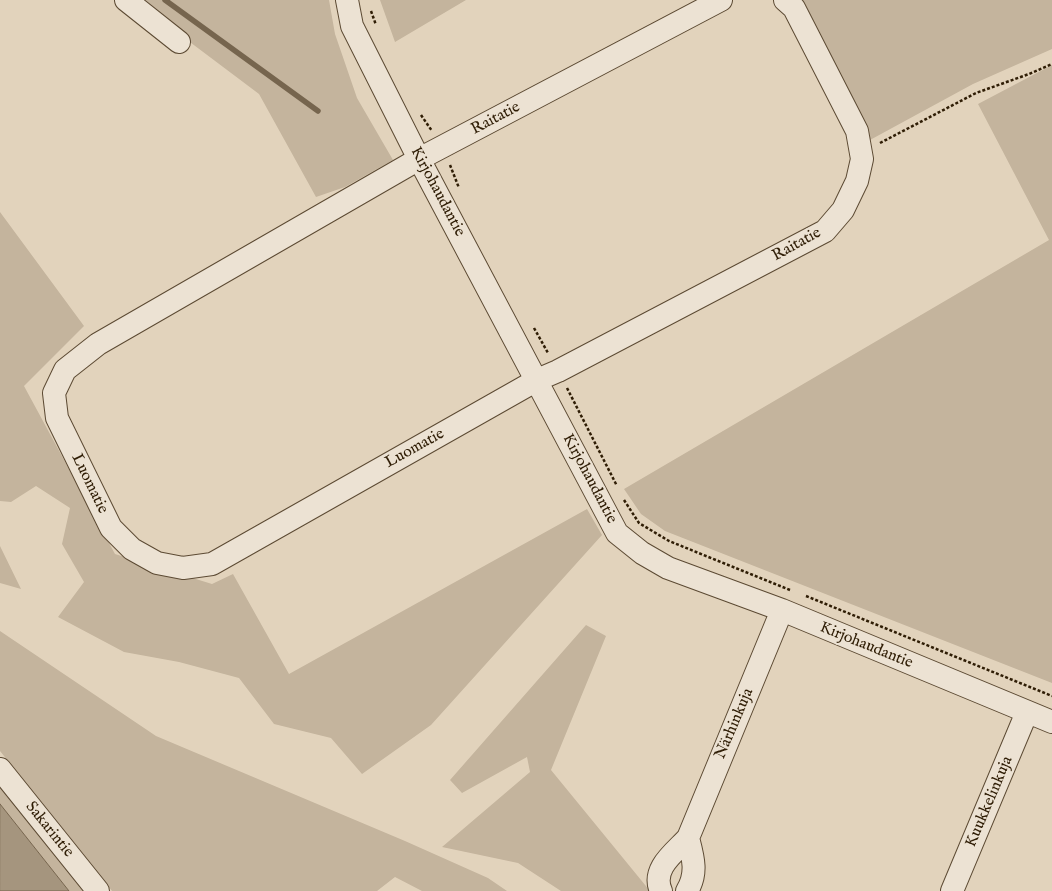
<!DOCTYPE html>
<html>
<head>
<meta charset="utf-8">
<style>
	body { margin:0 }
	canvas { display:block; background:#e2d3bc }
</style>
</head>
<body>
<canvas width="1052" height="891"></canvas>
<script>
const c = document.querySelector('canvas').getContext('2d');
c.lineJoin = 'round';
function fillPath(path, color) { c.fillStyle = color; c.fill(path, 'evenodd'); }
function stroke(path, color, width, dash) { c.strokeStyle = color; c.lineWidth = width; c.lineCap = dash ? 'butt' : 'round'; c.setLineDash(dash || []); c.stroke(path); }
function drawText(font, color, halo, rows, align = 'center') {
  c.font = font + ' "IM FELL English",serif'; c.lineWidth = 4; c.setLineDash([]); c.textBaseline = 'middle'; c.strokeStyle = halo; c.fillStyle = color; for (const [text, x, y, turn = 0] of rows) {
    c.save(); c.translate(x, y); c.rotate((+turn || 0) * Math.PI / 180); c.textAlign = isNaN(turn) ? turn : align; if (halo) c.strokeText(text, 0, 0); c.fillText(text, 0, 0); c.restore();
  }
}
const green = new Path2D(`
	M134,0H329L335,34L357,98L393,160L345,187L316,197L259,94Z
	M380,0H466L395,42Z
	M793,0H1052V49L973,84L870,140L800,6Z
	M1052,65V683L665,531L641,514L624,489L1049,240L978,104Z
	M0,212L84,326L24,386L115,554L212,584L233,574L289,674L587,509L602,535L431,725L362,774L331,738L274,724L239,678L179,662L124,652L58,617L84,582L62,544L70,508L36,486L11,502L0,501Z
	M0,546L21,589L0,583Z
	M586,625L606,636L551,770L650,891H561L518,863L442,847L530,772L527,757L462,793L450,780Z
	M0,631L156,736L405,841L488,878L507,891H422L395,877L377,891H112L0,751Z
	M0,781L86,891H69L0,804Z`);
const water = new Path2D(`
	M0,804L69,891H0Z`);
const stream = new Path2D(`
	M165,0L318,111`);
const path = new Path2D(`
	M371,11L376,25
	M421,115L432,131
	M880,143L976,93L1029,74L1052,64
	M450,165L459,188
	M534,328L548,353
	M567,388L617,486
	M624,500L639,523L669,541L790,590
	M806,596L1052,696`);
const minor = new Path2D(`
	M126,0L179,42
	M347,0L352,26L419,159L617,533L642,553L668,568L782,610L1052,722
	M721,0L419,159L98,344L65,370L54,393L57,418L111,528L132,549L157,563L183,568L212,564L537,380L558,371L825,231L843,210L857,181L862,159L857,131L794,8L785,0
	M0,769L98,891
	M661,891C651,869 674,853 688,838L782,610
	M687,891C698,873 693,857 688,838
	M952,891L1027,712`);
const streetNames = [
	["Raitatie",496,119,-28],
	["Kirjohaudantie",437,192,62],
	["Raitatie",797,245,-29],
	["Luomatie",415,449,-29],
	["Kirjohaudantie",589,479,62],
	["Luomatie",89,484,64],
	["Kirjohaudantie",866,646,22],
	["Närhinkuja",735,724,-67],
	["Kuukkelinkuja",990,802,-67],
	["Sakarintie",49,830,51]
];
fillPath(green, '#c4b49d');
fillPath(water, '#a5957e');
stroke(water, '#76654e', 1);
stroke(stream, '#76654e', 5.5);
stroke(minor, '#5c4a33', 24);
stroke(path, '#2f1d05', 2.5, [3, 2]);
stroke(minor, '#ece2d3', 22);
drawText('16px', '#2f1d05', '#ece2d3', streetNames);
</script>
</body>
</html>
